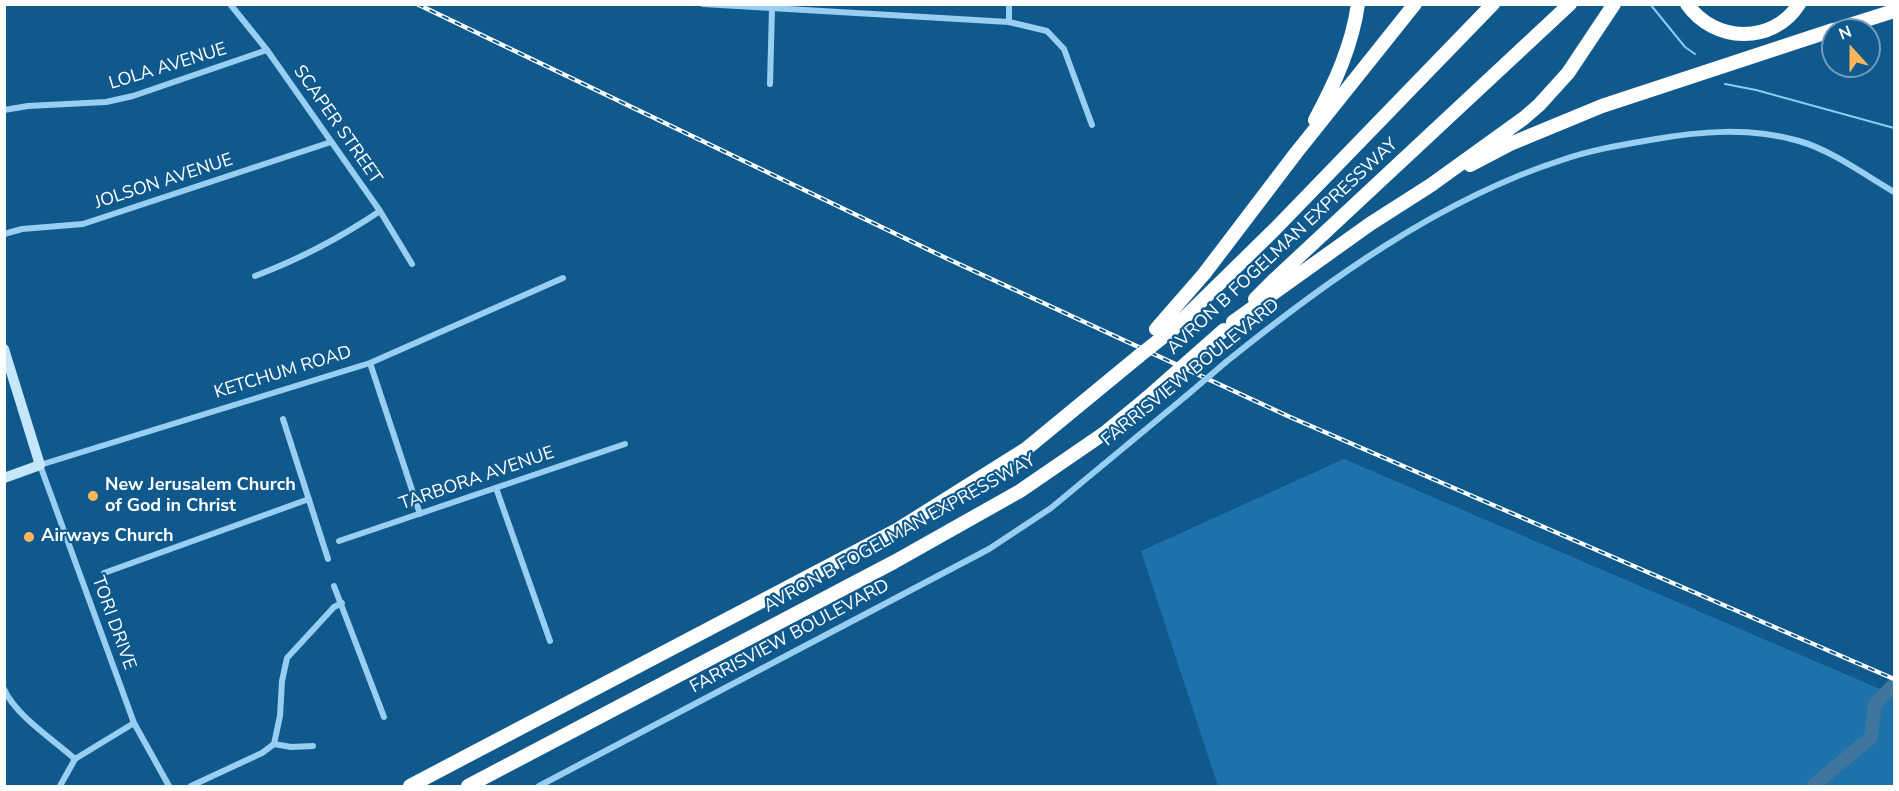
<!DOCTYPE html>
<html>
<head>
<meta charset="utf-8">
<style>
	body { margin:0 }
	#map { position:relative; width:1899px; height:791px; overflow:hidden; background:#10598d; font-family:"Nunito Sans",sans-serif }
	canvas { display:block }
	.frame { position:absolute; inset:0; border:6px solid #fff; pointer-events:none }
	.north { position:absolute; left:1821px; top:18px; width:60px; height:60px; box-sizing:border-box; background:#10598d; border:2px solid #709bbb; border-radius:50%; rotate:339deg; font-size:16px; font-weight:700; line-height:24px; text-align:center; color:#fff }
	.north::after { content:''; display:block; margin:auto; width:21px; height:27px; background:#ffb759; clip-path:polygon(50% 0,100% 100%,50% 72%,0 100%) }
</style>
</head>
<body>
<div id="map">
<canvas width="1899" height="791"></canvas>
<div class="frame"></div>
<div class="north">N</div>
</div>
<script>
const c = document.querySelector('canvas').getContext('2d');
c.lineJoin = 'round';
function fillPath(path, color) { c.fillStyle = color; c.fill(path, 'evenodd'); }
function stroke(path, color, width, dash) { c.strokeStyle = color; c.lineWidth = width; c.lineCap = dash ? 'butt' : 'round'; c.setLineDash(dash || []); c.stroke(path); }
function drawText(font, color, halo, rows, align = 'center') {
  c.font = font + ' "Nunito Sans",sans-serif'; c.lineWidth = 4.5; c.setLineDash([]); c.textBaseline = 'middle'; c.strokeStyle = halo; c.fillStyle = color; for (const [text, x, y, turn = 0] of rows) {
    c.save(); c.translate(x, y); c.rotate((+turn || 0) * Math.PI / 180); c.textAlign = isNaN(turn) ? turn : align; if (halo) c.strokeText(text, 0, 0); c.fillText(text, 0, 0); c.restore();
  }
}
const green = new Path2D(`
	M1344,459L1894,695V786H1218L1141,551Z`);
const stream = new Path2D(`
	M1650,4L1685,47L1695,54
	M1725,84L1756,90L1894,128`);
const river = new Path2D(`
	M1813,786L1871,737L1875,704L1894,685`);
const street = new Path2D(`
	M230,4L267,50L380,211L412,264
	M703,4L1009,22L1047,31L1064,49L1092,125
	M1009,22V4
	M770,84L772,8
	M4,110L28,106L106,102L133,96L267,50
	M4,234L22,229L83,224L331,142
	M255,276C300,259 340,238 380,211
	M1226,362C1325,282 1440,199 1562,160C1591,150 1621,145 1650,140C1700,131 1749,127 1799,141C1831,150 1865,175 1894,192
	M370,363L420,514
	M283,419L328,559
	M496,488L550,641
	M339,541L625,444
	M104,573L309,499
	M334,586L384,717
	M4,689C15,715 54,740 75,759
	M274,744L291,747L313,746
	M60,786L75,759L134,723
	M169,786L134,723L40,465L370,363L563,278
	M191,786L262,753L274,744L280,716L282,681L287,658L334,607L342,603
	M539,786L989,549L1051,508L1186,396`);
const secondary = new Path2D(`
	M4,349L40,465L4,478`);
const highway = new Path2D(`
	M1687,4C1714,43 1773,45 1799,4
	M1834,30L1894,11
	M1315,120C1335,83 1352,46 1358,4
	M1470,165L1510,144L1602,106L1833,30
	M1255,299L1275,279L1570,4
	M1233,322L1370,224L1431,185L1524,118L1539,105L1568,73L1614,4
	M1156,329L1204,274L1296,153L1415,4
	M1173,329L1275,229L1493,4
	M410,786L897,530L1026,449L1139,356
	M468,786L894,562L1020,491L1106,432L1147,398`);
const rail = new Path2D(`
	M417,4L948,259L1290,417L1894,679`);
const streetBridge = new Path2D(`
	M1186,396L1226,362`);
const highwayBridge = new Path2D(`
	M1139,356L1173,329
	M1147,398L1224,330`);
const markers = [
	[93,496,6,"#ffb759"],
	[29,537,6,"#ffb759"]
];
const streetNames = [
	["LOLA AVENUE",168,67,-17],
	["SCAPER STREET",337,125,55],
	["JOLSON AVENUE",164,182,-18],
	["AVRON B FOGELMAN EXPRESSWAY",1283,247,-43],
	["KETCHUM ROAD",283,373,-17],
	["FARRISVIEW BOULEVARD",1191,373,-39],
	["TARBORA AVENUE",477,479,-19],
	["AVRON B FOGELMAN EXPRESSWAY",900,534,-29],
	["TORI DRIVE",113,623,70],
	["FARRISVIEW BOULEVARD",790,637,-28]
];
const poiNames = [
	["New Jerusalem Church",105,486],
	["of God in Christ",105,507],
	["Airways Church",41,537]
];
fillPath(green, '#1e72ab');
stroke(stream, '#89cbf6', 2);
stroke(river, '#40769d', 14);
stroke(street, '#98cef2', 6);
stroke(secondary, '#c6e6fc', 10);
stroke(highway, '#fff', 14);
stroke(rail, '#fff', 4.5);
stroke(rail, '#10598d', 2, [7]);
stroke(streetBridge, '#98cef2', 6);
stroke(highwayBridge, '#fff', 14);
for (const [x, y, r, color] of markers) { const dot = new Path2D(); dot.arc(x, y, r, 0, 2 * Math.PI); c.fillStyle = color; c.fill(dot); stroke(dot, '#10598d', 2); }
drawText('18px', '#fff', '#10598d', streetNames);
drawText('bold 18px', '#fff', '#10598d', poiNames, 'left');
</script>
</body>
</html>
